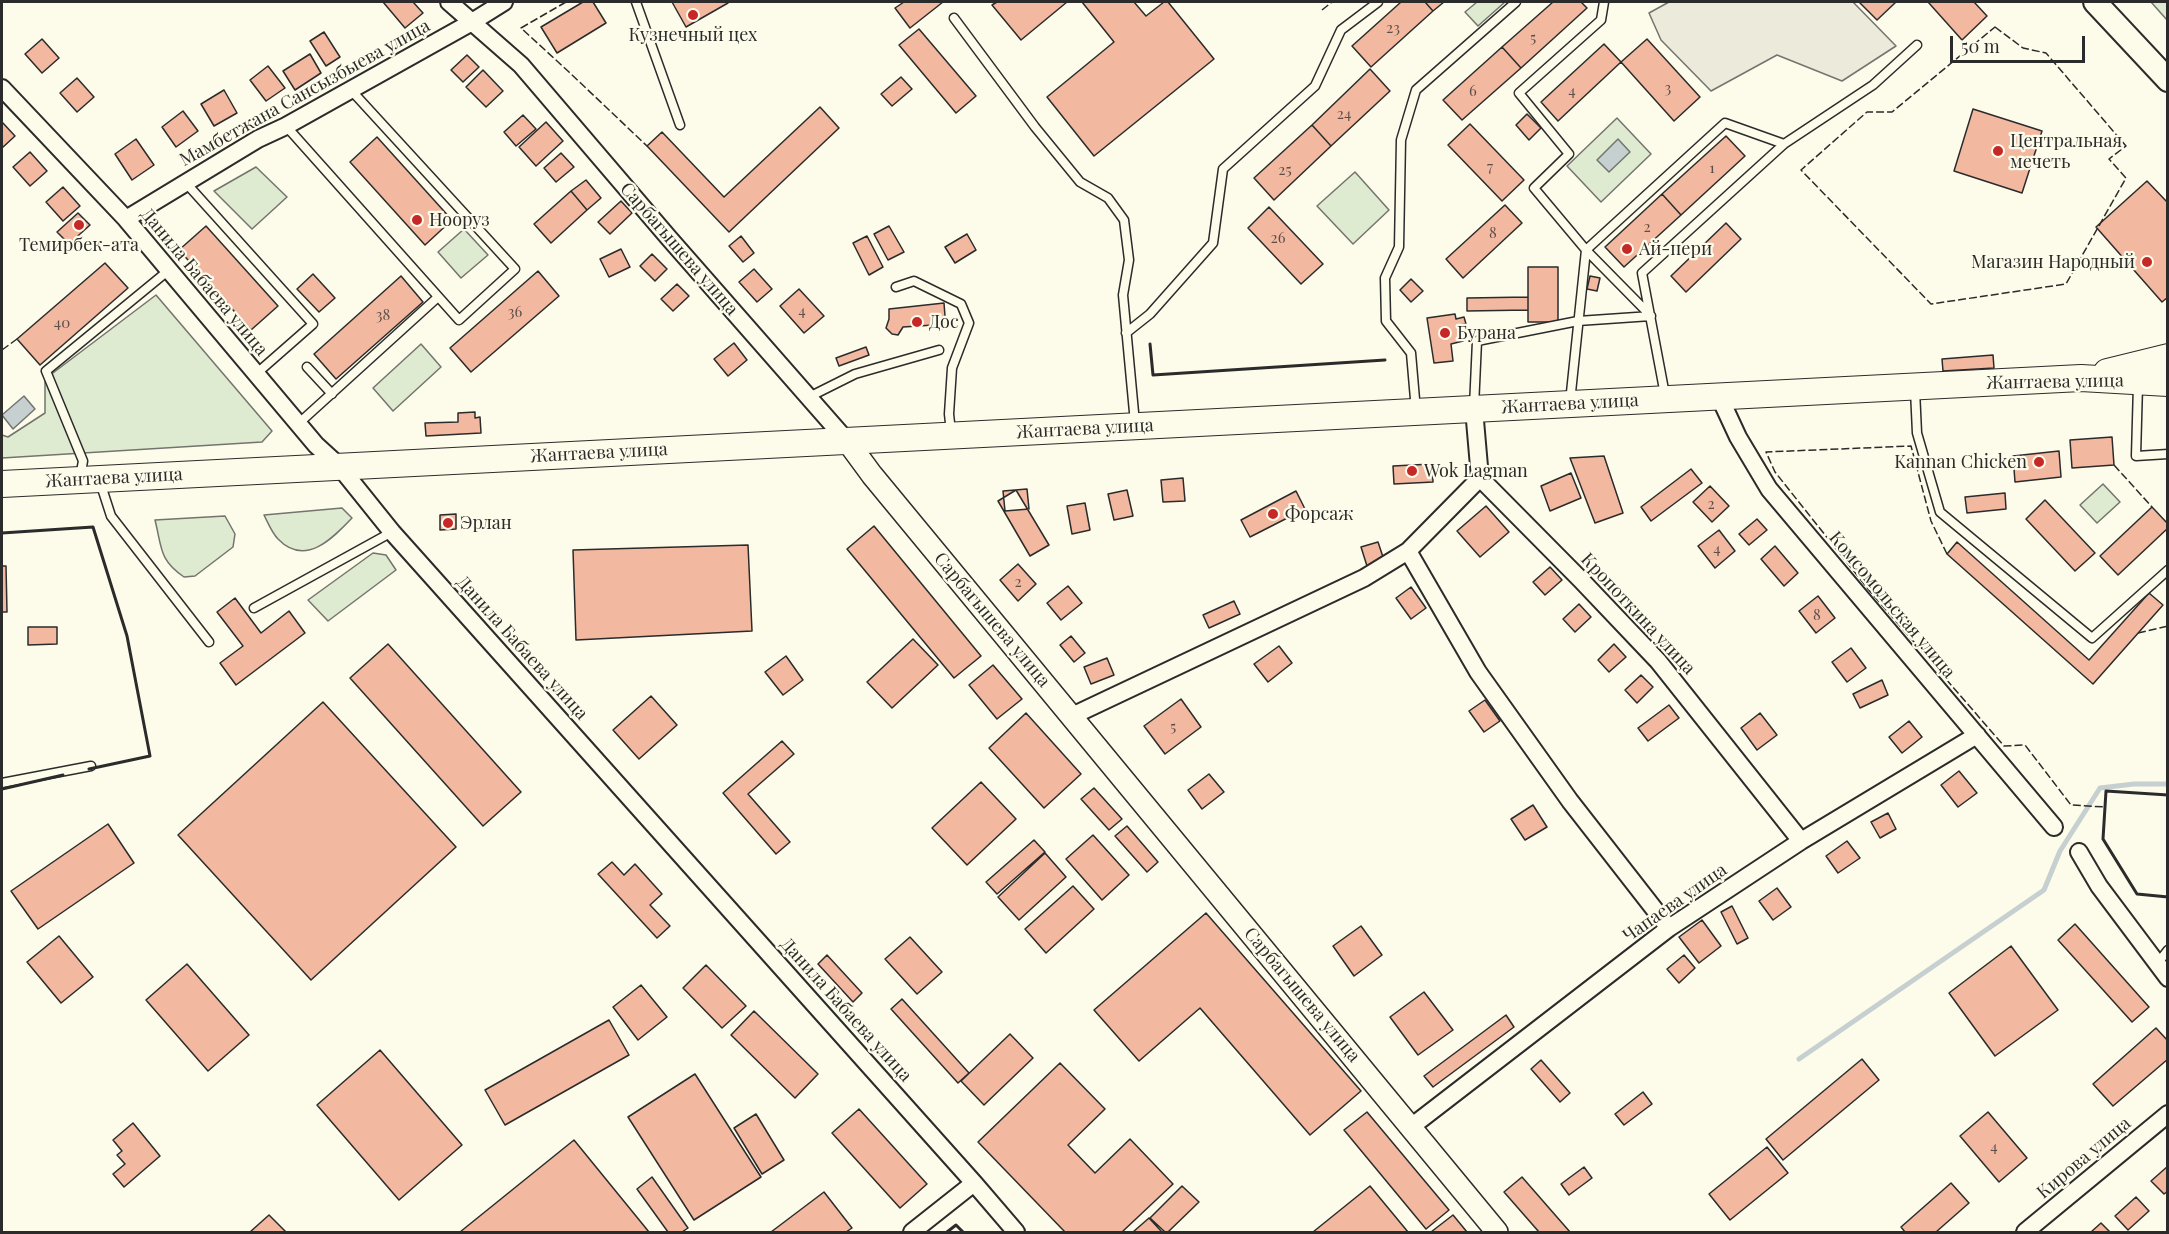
<!DOCTYPE html>
<html>
<head>
<meta charset="utf-8">
<style>
	body { margin:0 }
	#map { position:relative; width:2169px; height:1234px; overflow:hidden; background:#fdfbea; font-family:"Playfair Display",serif }
	canvas { display:block }
	.frame { position:absolute; inset:0; border:3px solid #2b2b2b; pointer-events:none }
	.scale { position:absolute; left:1950px; top:36px; width:135px; height:27px; box-sizing:border-box; border:3px solid #2b2b2b; border-top:0; padding-left:8px; font-size:18px; line-height:21px; white-space:nowrap; color:#2b2b2b; -webkit-text-stroke:4px #fdfbea; paint-order:stroke }
</style>
</head>
<body>
<div id="map">
<canvas width="2169" height="1234"></canvas>
<div class="frame"></div>
<div class="scale">50 m</div>
</div>
<script>
const c = document.querySelector('canvas').getContext('2d');
c.lineJoin = 'round';
function fillPath(path, color) { c.fillStyle = color; c.fill(path, 'evenodd'); }
function stroke(path, color, width, dash) { c.strokeStyle = color; c.lineWidth = width; c.lineCap = dash ? 'butt' : 'round'; c.setLineDash(dash || []); c.stroke(path); }
function drawText(font, color, halo, rows, align = 'center') {
  c.font = font + ' "Playfair Display",serif'; c.lineWidth = 4.5; c.setLineDash([]); c.textBaseline = 'middle'; c.strokeStyle = halo; c.fillStyle = color; for (const [text, x, y, turn = 0] of rows) {
    c.save(); c.translate(x, y); c.rotate((+turn || 0) * Math.PI / 180); c.textAlign = isNaN(turn) ? turn : align; if (halo) c.strokeText(text, 0, 0); c.fillText(text, 0, 0); c.restore();
  }
}
const green = new Path2D(`
	M1477,2H1505L1478,26L1465,12Z
	M2151,2H2167V20Z
	M1617,118L1651,154L1601,202L1567,166Z
	M256,167L287,197L252,229L214,191Z
	M1355,172L1389,210L1353,244L1317,206Z
	M464,229L488,255L461,278L438,252Z
	M156,295L272,431L262,442L2,458V435L8,437L45,413V379Z
	M421,344L441,367L393,411L373,388Z
	M2103,484L2120,502L2097,523L2080,505Z
	M342,508L352,518C332,539 305,567 278,539C272,533 268,523 264,515Z
	M225,516L235,534L233,547L195,576L184,577C159,560 162,548 155,520Z
	M373,553L386,555L396,570L328,621L308,600Z`);
const parking = new Path2D(`
	M1669,2H1853L1896,46L1842,81L1777,55L1711,91L1661,40L1649,13Z`);
const water = new Path2D(`
	M1618,139L1630,152L1609,172L1597,160Z
	M24,396L35,409L13,429L2,415Z`);
const stream = new Path2D(`
	M1799,1059L2044,890L2060,851L2100,788L2134,784H2168`);
const building = new Path2D(`
	M383,2H413L423,13L405,28Z
	M583,2H593L606,23L557,53L541,27Z
	M672,2H727L728,3L686,27Z
	M904,2H943L910,28L895,8Z
	M997,2H1067L1021,40L992,5Z
	M1082,2H1134L1146,16L1164,2H1168L1214,59L1094,156L1047,97L1114,42Z
	M1401,2H1425L1433,11L1371,67L1352,46Z
	M1425,2H1444L1433,11Z
	M1553,2H1581L1587,8L1521,68L1502,47Z
	M1859,2H1896L1877,20Z
	M1928,2H1974L1987,16L1962,40Z
	M919,29L976,96L956,113L899,45Z
	M324,32L340,57L326,66L310,41Z
	M42,39L59,58L42,73L25,54Z
	M1647,39L1700,97L1674,121L1621,62Z
	M1604,44L1621,62L1558,121L1541,102Z
	M1502,47L1521,68L1462,120L1443,100Z
	M310,54L321,73L295,90L283,71Z
	M467,55L479,67L463,82L451,70Z
	M268,66L285,88L266,101L250,80Z
	M1370,69L1390,91L1331,146L1312,125Z
	M483,70L503,91L486,107L466,87Z
	M901,77L912,89L892,106L881,94Z
	M77,78L94,97L77,112L60,93Z
	M224,90L237,113L214,126L201,104Z
	M820,107L839,128L729,232L647,146L662,132L724,197Z
	M1973,109L2042,131L2022,193L1954,171Z
	M183,111L198,131L176,147L162,127Z
	M1527,114L1541,128L1529,140L1516,125Z
	M523,115L536,129L516,146L504,132Z
	M2,122L15,136L2,148Z
	M546,122L563,141L536,166L519,147Z
	M1470,124L1524,180L1502,201L1448,145Z
	M1312,125L1331,146L1274,200L1254,178Z
	M1726,136L1745,156L1681,215L1662,194Z
	M377,137L452,220L425,245L350,162Z
	M136,139L154,165L132,180L115,154Z
	M30,152L47,171L30,186L13,167Z
	M561,153L574,167L556,182L544,168Z
	M586,180L601,198L587,210L571,191Z
	M2147,181L2168,203V297L2162,302L2096,227Z
	M63,187L80,206L63,221L46,202Z
	M571,191L587,210L551,243L534,224Z
	M1662,194L1681,215L1624,267L1605,247Z
	M621,201L632,213L610,234L598,222Z
	M1505,205L1522,223L1463,278L1446,259Z
	M1269,207L1323,264L1301,284L1248,228Z
	M78,213L90,225L69,244L57,232Z
	M1726,223L1741,239L1686,292L1671,276Z
	M206,226L278,306L251,330L179,250Z
	M889,226L904,252L888,260L874,234Z
	M967,234L976,250L955,263L945,247Z
	M741,236L754,253L743,262L729,246Z
	M867,236L883,267L869,275L853,243Z
	M621,249L630,267L609,277L600,259Z
	M652,254L667,269L655,281L640,266Z
	M105,263L128,288L40,365L17,339Z
	M1528,267H1558V322H1528Z
	M754,269L772,289L757,302L739,282Z
	M538,271L559,296L471,372L450,348Z
	M313,274L335,298L319,312L297,289Z
	M401,276L423,302L336,379L314,354Z
	M1590,276L1600,278L1597,291L1587,289Z
	M1411,279L1423,291L1411,302L1400,290Z
	M677,284L689,296L673,311L661,299Z
	M799,289L824,316L804,333L780,306Z
	M1528,297V310L1467,311V298Z
	M944,303L946,329H938L934,325L903,327L898,335L892,334L886,328L889,319V309Z
	M1455,314L1456,319L1464,317L1466,324L1459,325L1463,341L1451,344L1453,361L1434,363L1427,318Z
	M734,343L747,360L728,376L714,359Z
	M866,347L869,355L839,366L836,358Z
	M1993,355L1994,368L1943,371L1942,359Z
	M475,412V418L480,417L481,433L426,436L425,423L458,422V413Z
	M2112,437L2114,465L2072,468L2070,440Z
	M2059,451L2061,477L2015,482L2013,456Z
	M1604,456L1623,513L1595,523L1570,458Z
	M1432,464L1433,482L1394,484L1393,466Z
	M1691,469L1702,483L1651,521L1641,507Z
	M1571,473L1581,498L1550,511L1541,486Z
	M1183,478L1185,501L1163,502L1161,480Z
	M1710,486L1729,506L1712,522L1693,502Z
	M1027,489L1029,509L1005,511L1003,491Z
	M1016,490L1049,545L1030,556L998,501Z
	M1127,490L1133,516L1114,520L1108,494Z
	M1296,491L1305,509L1250,537L1241,520Z
	M2005,493L2006,509L1967,513L1965,497Z
	M2045,500L2095,553L2075,571L2026,519Z
	M1085,503L1090,530L1072,534L1067,506Z
	M1486,506L1509,532L1480,557L1457,531Z
	M2152,507L2168,524V528L2118,575L2100,556Z
	M456,514V529L440,530V515Z
	M1757,519L1767,530L1749,545L1739,534Z
	M874,526L981,656L954,678L847,549Z
	M1719,530L1735,551L1715,568L1698,546Z
	M1378,542L1384,560L1367,566L1361,547Z
	M1957,542L2089,660L2149,593L2163,605L2093,684L1947,554Z
	M748,545L752,631L576,640L573,550Z
	M1775,546L1798,573L1784,586L1761,559Z
	M1018,564L1036,584L1018,601L1000,580Z
	M2,566H6L7,612H2Z
	M1550,567L1562,580L1545,595L1533,582Z
	M1068,586L1082,603L1061,620L1047,603Z
	M1411,587L1426,608L1411,619L1396,598Z
	M1818,596L1835,618L1816,633L1799,611Z
	M235,598L261,633L289,611L305,633L236,685L220,663L243,646L217,612Z
	M1234,601L1240,614L1209,628L1203,615Z
	M1579,604L1591,617L1575,632L1563,619Z
	M28,627H57V644L28,645Z
	M1071,636L1085,653L1074,662L1060,645Z
	M913,639L938,665L892,708L867,682Z
	M388,644L521,792L483,826L350,678Z
	M1614,644L1626,657L1609,672L1598,660Z
	M1279,646L1292,663L1268,682L1254,664Z
	M1851,648L1866,668L1847,682L1832,662Z
	M786,656L803,680L783,695L765,672Z
	M1107,658L1114,675L1091,684L1084,667Z
	M993,665L1022,699L997,719L969,685Z
	M1641,675L1653,687L1637,703L1625,690Z
	M1882,680L1888,695L1860,708L1853,694Z
	M651,696L677,725L639,759L613,730Z
	M1181,699L1201,727L1165,754L1144,726Z
	M1485,700L1500,721L1484,732L1469,711Z
	M323,702L456,847L311,980L178,835Z
	M1669,705L1679,718L1648,741L1638,728Z
	M1026,713L1081,774L1044,808L989,748Z
	M1760,713L1777,735L1757,750L1741,728Z
	M1909,721L1922,737L1902,753L1889,737Z
	M782,741L794,754L748,794L790,842L776,854L723,793Z
	M1959,771L1977,793L1958,807L1941,785Z
	M1209,774L1224,792L1202,809L1188,790Z
	M981,782L1016,819L967,865L932,828Z
	M1094,788L1122,819L1109,830L1081,799Z
	M1533,805L1547,827L1525,840L1511,819Z
	M1888,813L1896,829L1880,838L1871,822Z
	M108,824L134,863L38,929L11,891Z
	M1127,826L1158,862L1147,872L1115,836Z
	M1093,835L1129,875L1102,900L1066,859Z
	M1034,840L1045,852L997,894L986,882Z
	M1847,841L1860,858L1838,873L1826,856Z
	M1045,853L1066,877L1019,920L998,897Z
	M612,862L624,875L635,864L662,894L650,905L670,926L657,938L598,874Z
	M1073,886L1094,909L1046,953L1025,929Z
	M1777,888L1791,907L1773,920L1759,901Z
	M1732,906L1748,938L1737,944L1721,912Z
	M1206,913L1361,1091L1310,1135L1200,1008L1139,1061L1094,1010Z
	M1702,920L1721,946L1699,963L1679,937Z
	M2075,924L2149,1007L2132,1022L2058,940Z
	M1361,926L1382,955L1354,976L1333,946Z
	M59,936L93,977L61,1003L27,962Z
	M910,937L942,972L917,994L885,959Z
	M2011,946L2058,1010L1995,1056L1949,993Z
	M827,955L862,993L853,1002L818,964Z
	M1684,955L1695,968L1679,983L1667,969Z
	M187,964L249,1035L208,1071L146,1000Z
	M706,965L746,1006L722,1028L683,988Z
	M641,985L667,1017L638,1040L613,1007Z
	M1424,992L1453,1030L1418,1055L1390,1017Z
	M902,999L969,1073L958,1083L891,1009Z
	M754,1011L818,1074L795,1098L731,1035Z
	M1506,1015L1514,1027L1433,1087L1424,1076Z
	M609,1020L629,1055L505,1125L485,1090Z
	M2156,1028L2168,1041V1059L2113,1106L2093,1084Z
	M1010,1034L1033,1058L984,1105L961,1081Z
	M380,1050L462,1145L399,1200L317,1105Z
	M1862,1059L1879,1080L1783,1160L1766,1139Z
	M1541,1060L1570,1093L1560,1102L1531,1069Z
	M1060,1063L1105,1109L1068,1145L1095,1173L1130,1139L1173,1184L1122,1232H1065L978,1142Z
	M695,1074L761,1177L694,1220L628,1117Z
	M1643,1092L1652,1104L1624,1125L1615,1114Z
	M859,1109L927,1184L900,1208L832,1133Z
	M1367,1112L1449,1210L1426,1229L1344,1130Z
	M1988,1112L2027,1158L1999,1182L1960,1136Z
	M756,1114L784,1160L762,1174L734,1128Z
	M133,1123L160,1156L124,1187L113,1174L125,1164L117,1155L122,1151L113,1140Z
	M574,1140L649,1232H460Z
	M1767,1147L1788,1173L1730,1220L1709,1194Z
	M2168,1166V1191L2164,1194L2151,1181Z
	M1584,1167L1592,1178L1569,1195L1561,1184Z
	M652,1177L688,1228L682,1232H668L637,1189Z
	M1522,1177L1570,1232H1539L1504,1192Z
	M1951,1183L1969,1203L1936,1232H1905L1901,1227Z
	M1182,1186L1199,1202L1168,1232H1165L1150,1218Z
	M1370,1186L1408,1232H1313Z
	M824,1192L852,1228L846,1232H771Z
	M2136,1197L2149,1211L2128,1230L2115,1216Z
	M269,1215L286,1232H250Z
	M1453,1215L1467,1232H1431Z
	M1149,1218L1162,1232H1133Z
	M2101,1223L2110,1232H2091Z`);
const service = new Path2D(`
	M636,2L680,125
	M954,18L1035,127L1080,182L1108,198L1124,220L1129,260L1123,295L1135,423
	M286,126L459,320L515,269L350,89
	M186,183L313,324L256,374
	M896,287L914,281L961,304L969,323L952,368L949,414L951,432
	M1650,315L1586,250L1725,123L1784,144
	M1126,333L1150,314L1213,243L1223,169L1315,86L1341,30L1378,2
	M307,367L332,394
	M2138,385L2136,456L2168,454
	M1915,390L1917,433L1940,512L2092,638L2168,570
	M1665,395L1642,273L1784,144L1873,85L1917,45
	M809,397L855,374L939,350
	M1570,402L1586,250L1534,188L1569,154L1519,93L1601,20L1604,2
	M1474,407L1477,341L1578,321L1651,316
	M1416,411L1411,353L1386,321L1385,278L1399,247L1401,140L1416,90L1516,2
	M298,424L438,297
	M80,477L83,461L46,371L169,270
	M100,482L111,516L209,642
	M254,608L392,532
	M2,783L91,766
	M2157,964L2168,950`);
const minor = new Path2D(`
	M449,2L521,65L668,237L847,441
	M2,88L126,219L316,445L339,466L392,532L974,1183L1016,1232
	M126,219L258,139L286,126L472,22L504,2
	M1719,396L1738,437L1769,489L2054,827
	M1474,409L1480,478L1581,580L1658,661L1801,841
	M1408,551L1478,672L1570,801L1669,928
	M1072,716L1364,578L1408,551L1480,478
	M2079,852L2099,886L2168,978
	M1411,1127L1669,928L1801,841L1977,735
	M912,1232L974,1183
	M2025,1232L2168,1114`);
const tertiary = new Path2D(`
	M847,441L872,475L1497,1232`);
const secondary = new Path2D(`
	M2095,2L2168,80`);
const primary = new Path2D(`
	M2107,372L2168,357
	M2,484L2081,378L2168,383`);
const fence = new Path2D(`
	M566,2L521,28L569,72L647,146
	M1322,10L1332,2
	M1995,27L2023,48L2046,53L2126,146L2109,159L2126,178L2066,284L1931,304L1801,170L1867,112H1892Z
	M2,350L17,339
	M2114,465L2152,507
	M1947,554L1931,521L1911,446L1766,452L1775,472L1868,589L2004,746L2025,745L2071,805L2105,807
	M2138,633L2168,626`);
const wall = new Path2D(`
	M1150,344L1153,375L1385,360
	M2,533L93,527L127,636L150,756L89,769
	M2,789L63,775
	M2168,795L2106,791L2103,839L2137,894L2168,897
	M947,1232L956,1225L963,1232`);
const markers = [
	[693,15,6,"#c62828"],
	[1998,151,6,"#c62828"],
	[417,220,6,"#c62828"],
	[79,225,6,"#c62828"],
	[1627,249,6,"#c62828"],
	[2147,262,6,"#c62828"],
	[917,322,6,"#c62828"],
	[1445,333,6,"#c62828"],
	[2039,462,6,"#c62828"],
	[1412,471,6,"#c62828"],
	[1273,514,6,"#c62828"],
	[448,523,6,"#c62828"]
];
const numberNames = [
	["23",1393,28],
	["5",1533,38],
	["3",1668,88],
	["6",1473,91],
	["4",1572,91],
	["24",1344,114],
	["7",1490,167],
	["1",1712,168],
	["25",1285,170],
	["2",1647,227],
	["8",1493,233],
	["26",1278,238],
	["4",802,311],
	["36",515,312],
	["38",383,315],
	["40",62,323],
	["2",1711,504],
	["4",1717,549],
	["2",1018,582],
	["8",1817,615],
	["5",1173,727],
	["4",1994,1147]
];
const poiNames = [
	["Кузнечный цех",693,35,"center"],
	["Центральная",2010,141],
	["мечеть",2010,162],
	["Нооруз",429,220],
	["Темирбек-ата",79,245,"center"],
	["Ай-пери",1639,249],
	["Магазин Народный",2135,262,"right"],
	["Дос",929,322],
	["Бурана",1457,333],
	["Kannan Chicken",2027,462,"right"],
	["Wok Lagman",1424,471],
	["Форсаж",1285,514],
	["Эрлан",460,523]
];
const streetNames = [
	["Мамбетжана Сансызбыева улица",305,93,-29],
	["Сарбагышева улица",679,249,49],
	["Данила Бабаева улица",204,282,50],
	["Жантаева улица",2055,382,-1],
	["Жантаева улица",1570,404,-3],
	["Жантаева улица",1085,429,-3],
	["Жантаева улица",599,453,-3],
	["Жантаева улица",114,478,-3],
	["Комсомольская улица",1892,605,50],
	["Кропоткина улица",1638,614,47],
	["Сарбагышева улица",992,620,50],
	["Данила Бабаева улица",522,648,48],
	["Чапаева улица",1675,903,-35],
	["Сарбагышева улица",1302,995,50],
	["Данила Бабаева улица",846,1010,48],
	["Кирова улица",2084,1158,-40]
];
fillPath(green, '#deebd1');
stroke(green, '#74746e', 1.5);
fillPath(parking, '#eceadb');
stroke(parking, '#74746e', 1.5);
fillPath(water, '#c7d0d0');
stroke(water, '#74746e', 1.5);
stroke(stream, '#c7d0d0', 5);
fillPath(building, '#f2b8a0');
stroke(building, '#2b2b2b', 1.5);
stroke(service, '#2b2b2b', 11);
stroke(minor, '#2b2b2b', 20);
stroke(tertiary, '#2b2b2b', 24);
stroke(secondary, '#2b2b2b', 26);
stroke(primary, '#2b2b2b', 28);
stroke(service, '#fdfbea', 8);
stroke(minor, '#fdfbea', 16);
stroke(tertiary, '#fdfbea', 21);
stroke(secondary, '#fdfbea', 22);
stroke(primary, '#fdfbea', 26);
stroke(fence, '#2b2b2b', 1.5, [8, 3]);
stroke(wall, '#2b2b2b', 3);
for (const [x, y, r, color] of markers) { const dot = new Path2D(); dot.arc(x, y, r, 0, 2 * Math.PI); c.fillStyle = color; c.fill(dot); stroke(dot, '#fdfbea', 2); }
drawText('15px', '#5d4e48', null, numberNames);
drawText('18px', '#2b2b2b', '#fdfbea', poiNames, 'left');
drawText('18px', '#2b2b2b', '#fdfbea', streetNames);
</script>
</body>
</html>
